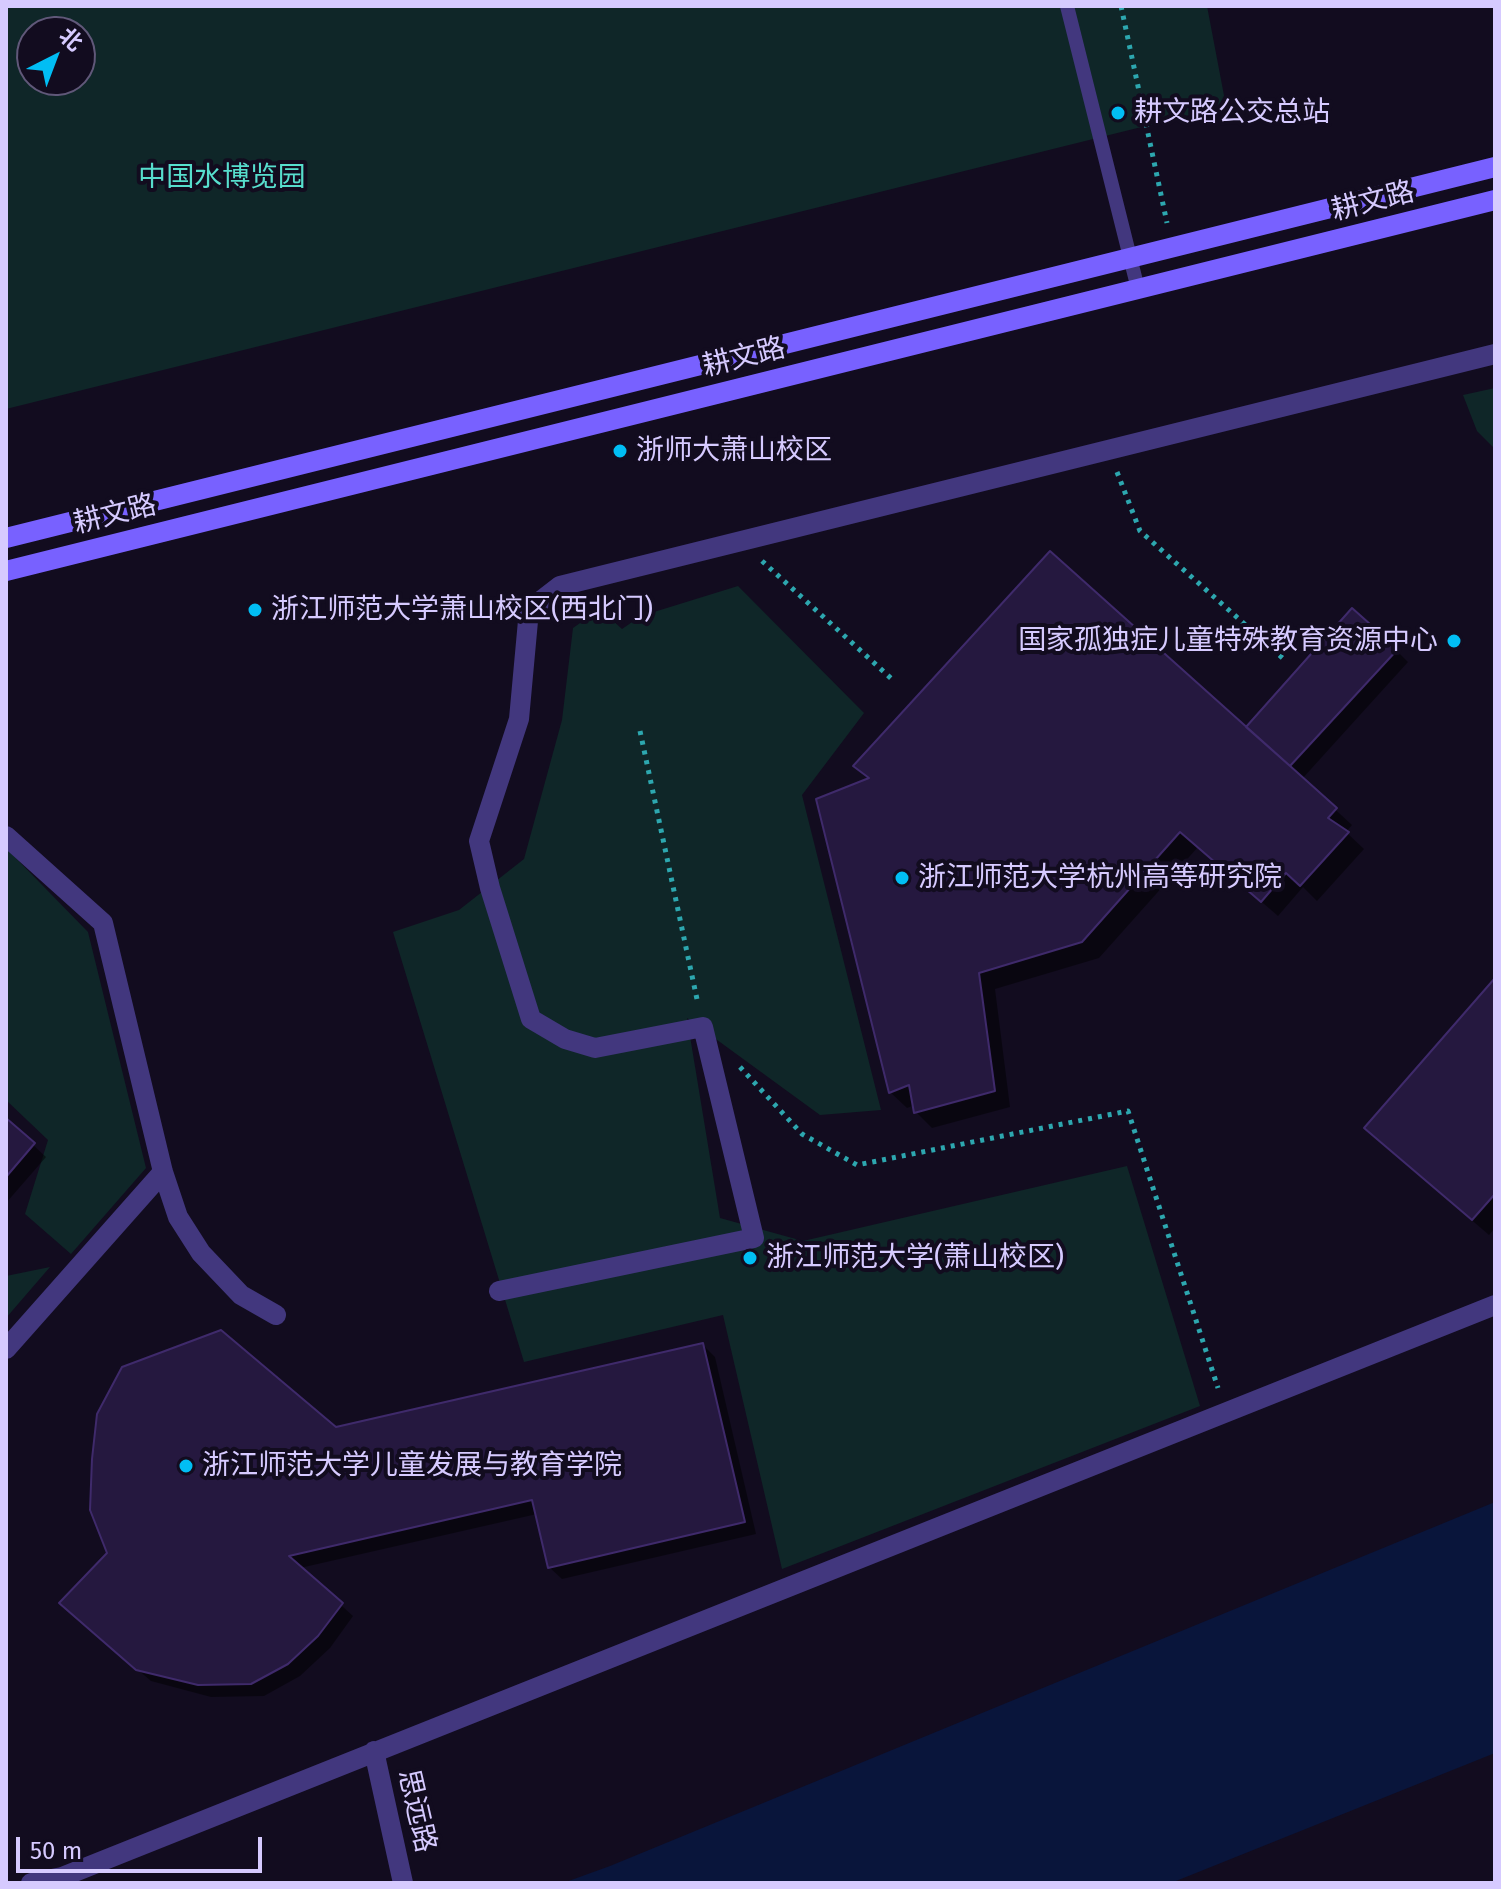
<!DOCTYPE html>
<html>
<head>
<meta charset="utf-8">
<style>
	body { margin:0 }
	#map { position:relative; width:1501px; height:1889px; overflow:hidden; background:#120c1f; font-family:"Fira Sans","Noto Sans SC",sans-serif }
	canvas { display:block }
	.frame { position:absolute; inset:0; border:8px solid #d6caff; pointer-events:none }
	.north { position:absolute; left:16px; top:16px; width:80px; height:80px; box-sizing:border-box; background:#120c1f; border:2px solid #605879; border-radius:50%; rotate:42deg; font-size:22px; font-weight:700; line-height:32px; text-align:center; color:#d6caff }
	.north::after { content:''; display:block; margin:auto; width:28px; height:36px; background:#01bef4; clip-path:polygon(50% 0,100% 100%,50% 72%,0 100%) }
	.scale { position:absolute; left:16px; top:1837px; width:246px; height:36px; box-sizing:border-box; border:4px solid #d6caff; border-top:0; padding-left:10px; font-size:24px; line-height:28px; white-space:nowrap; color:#d6caff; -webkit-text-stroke:6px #120c1f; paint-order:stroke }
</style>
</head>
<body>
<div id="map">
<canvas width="1501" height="1889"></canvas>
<div class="frame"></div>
<div class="north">北</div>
<div class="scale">50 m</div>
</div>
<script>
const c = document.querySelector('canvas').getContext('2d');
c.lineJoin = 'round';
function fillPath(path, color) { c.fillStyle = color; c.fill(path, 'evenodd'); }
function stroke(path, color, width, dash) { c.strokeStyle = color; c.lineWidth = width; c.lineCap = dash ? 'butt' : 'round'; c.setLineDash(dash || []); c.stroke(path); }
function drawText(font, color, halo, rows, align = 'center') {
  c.font = font + ' "Fira Sans","Noto Sans SC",sans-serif'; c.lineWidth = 8; c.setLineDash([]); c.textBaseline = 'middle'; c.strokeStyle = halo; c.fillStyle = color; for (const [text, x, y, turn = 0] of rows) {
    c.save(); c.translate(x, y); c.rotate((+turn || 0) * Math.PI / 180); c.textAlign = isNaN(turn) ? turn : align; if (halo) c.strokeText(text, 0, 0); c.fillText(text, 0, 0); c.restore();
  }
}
const green = new Path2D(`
	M6,6H1207L1226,106L6,409ZM32,32H80V80H32Z
	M1495,388V449L1477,431L1463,395Z
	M738,586L864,713L802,795L881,1110L820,1115L687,1018L720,1218L803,1241L1127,1166L1200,1406L782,1569L723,1315L524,1362L393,932L459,910L524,859L562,720L573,628L600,609L622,629L641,616Z
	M6,848L88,932L146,1168L71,1254L25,1214L48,1140L6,1100Z
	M50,1267L6,1318V1276Z`);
const water = new Path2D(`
	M1495,1502V1753L1171,1883H563L610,1866Z`);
const shadow = new Path2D(`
	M1396,650L1408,662L1302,779L1352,825L1346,832L1364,849L1317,901L1303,887L1278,916L1198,847L1099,958L995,989L1010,1107L932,1128L916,1112L915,1105L907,1108L890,1092L870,780L856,766L1246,729Z
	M1495,981V1228L1489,1235L1383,1144Z
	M6,1120L46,1157L6,1203Z
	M703,1345L715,1357L756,1534L562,1579L549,1567L537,1514L300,1568L353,1616L330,1648L300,1676L264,1696L211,1697L151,1681L74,1615L335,1429Z`);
const building = new Path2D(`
	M1050,551L1337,808L1328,818L1349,832L1300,886L1286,873L1261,902L1180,832L1082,942L979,973L995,1091L914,1113L909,1085L889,1093L816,799L869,778L853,766Z
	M1352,608L1398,649L1290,766L1246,727Z
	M1495,978V1194L1472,1220L1364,1128Z
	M6,1118L35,1143L6,1177Z
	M221,1330L336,1427L703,1343L745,1522L548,1568L532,1500L289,1556L343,1603L318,1636L288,1664L251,1684L198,1685L136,1670L59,1603L107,1553L90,1510L92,1459L97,1414L122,1367Z`);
const path = new Path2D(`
	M1121,6L1167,223
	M1117,472L1140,531L1286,661
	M762,561L894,681
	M640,731L698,1004
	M740,1067L802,1134L857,1165L1128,1111L1218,1388`);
const lane = new Path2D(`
	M1067,6L1138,289`);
const street = new Path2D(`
	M6,836L103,923L163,1172L178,1217L201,1253L241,1295L276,1315
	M499,1291L754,1238L703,1027L595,1048L565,1039L531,1019L490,888L479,841L519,719L529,610L560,586L1495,354
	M6,1349L163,1172
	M374,1751L403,1883
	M31,1883L62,1877L1495,1305`);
const secondary = new Path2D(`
	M6,538L1495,167
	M6,571L1495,200`);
const markers = [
	[1118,113,8,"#01bef4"],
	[620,451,8,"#01bef4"],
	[255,610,8,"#01bef4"],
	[1454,641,8,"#01bef4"],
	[902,878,8,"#01bef4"],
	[750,1258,8,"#01bef4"],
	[186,1466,8,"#01bef4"]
];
const poiNames = [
	["耕文路公交总站",1134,113],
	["浙师大萧山校区",636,451],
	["浙江师范大学萧山校区(西北门)",271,610],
	["国家孤独症儿童特殊教育资源中心",1438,641,"right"],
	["浙江师范大学杭州高等研究院",918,878],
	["浙江师范大学(萧山校区)",766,1258],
	["浙江师范大学儿童发展与教育学院",202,1466]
];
const parkNames = [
	["中国水博览园",222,178]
];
const streetNames = [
	["耕文路",1373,202,-14],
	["耕文路",744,358,-14],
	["耕文路",115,515,-14],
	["思远路",416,1811,77]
];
fillPath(green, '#0f2628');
fillPath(water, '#09153b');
fillPath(shadow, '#0007');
fillPath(building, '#25183f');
stroke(building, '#3f2a6b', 2);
stroke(path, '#2da7af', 5, [4, 6]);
stroke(lane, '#42377e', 14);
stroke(street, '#42377e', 20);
stroke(secondary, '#7861ff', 20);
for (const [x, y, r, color] of markers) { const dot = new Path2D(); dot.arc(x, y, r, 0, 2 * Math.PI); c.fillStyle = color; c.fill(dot); stroke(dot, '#120c1f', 3); }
drawText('28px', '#d6caff', '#120c1f', poiNames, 'left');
drawText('28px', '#57decd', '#120c1f', parkNames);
drawText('28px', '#d6caff', '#120c1f', streetNames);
</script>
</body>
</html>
